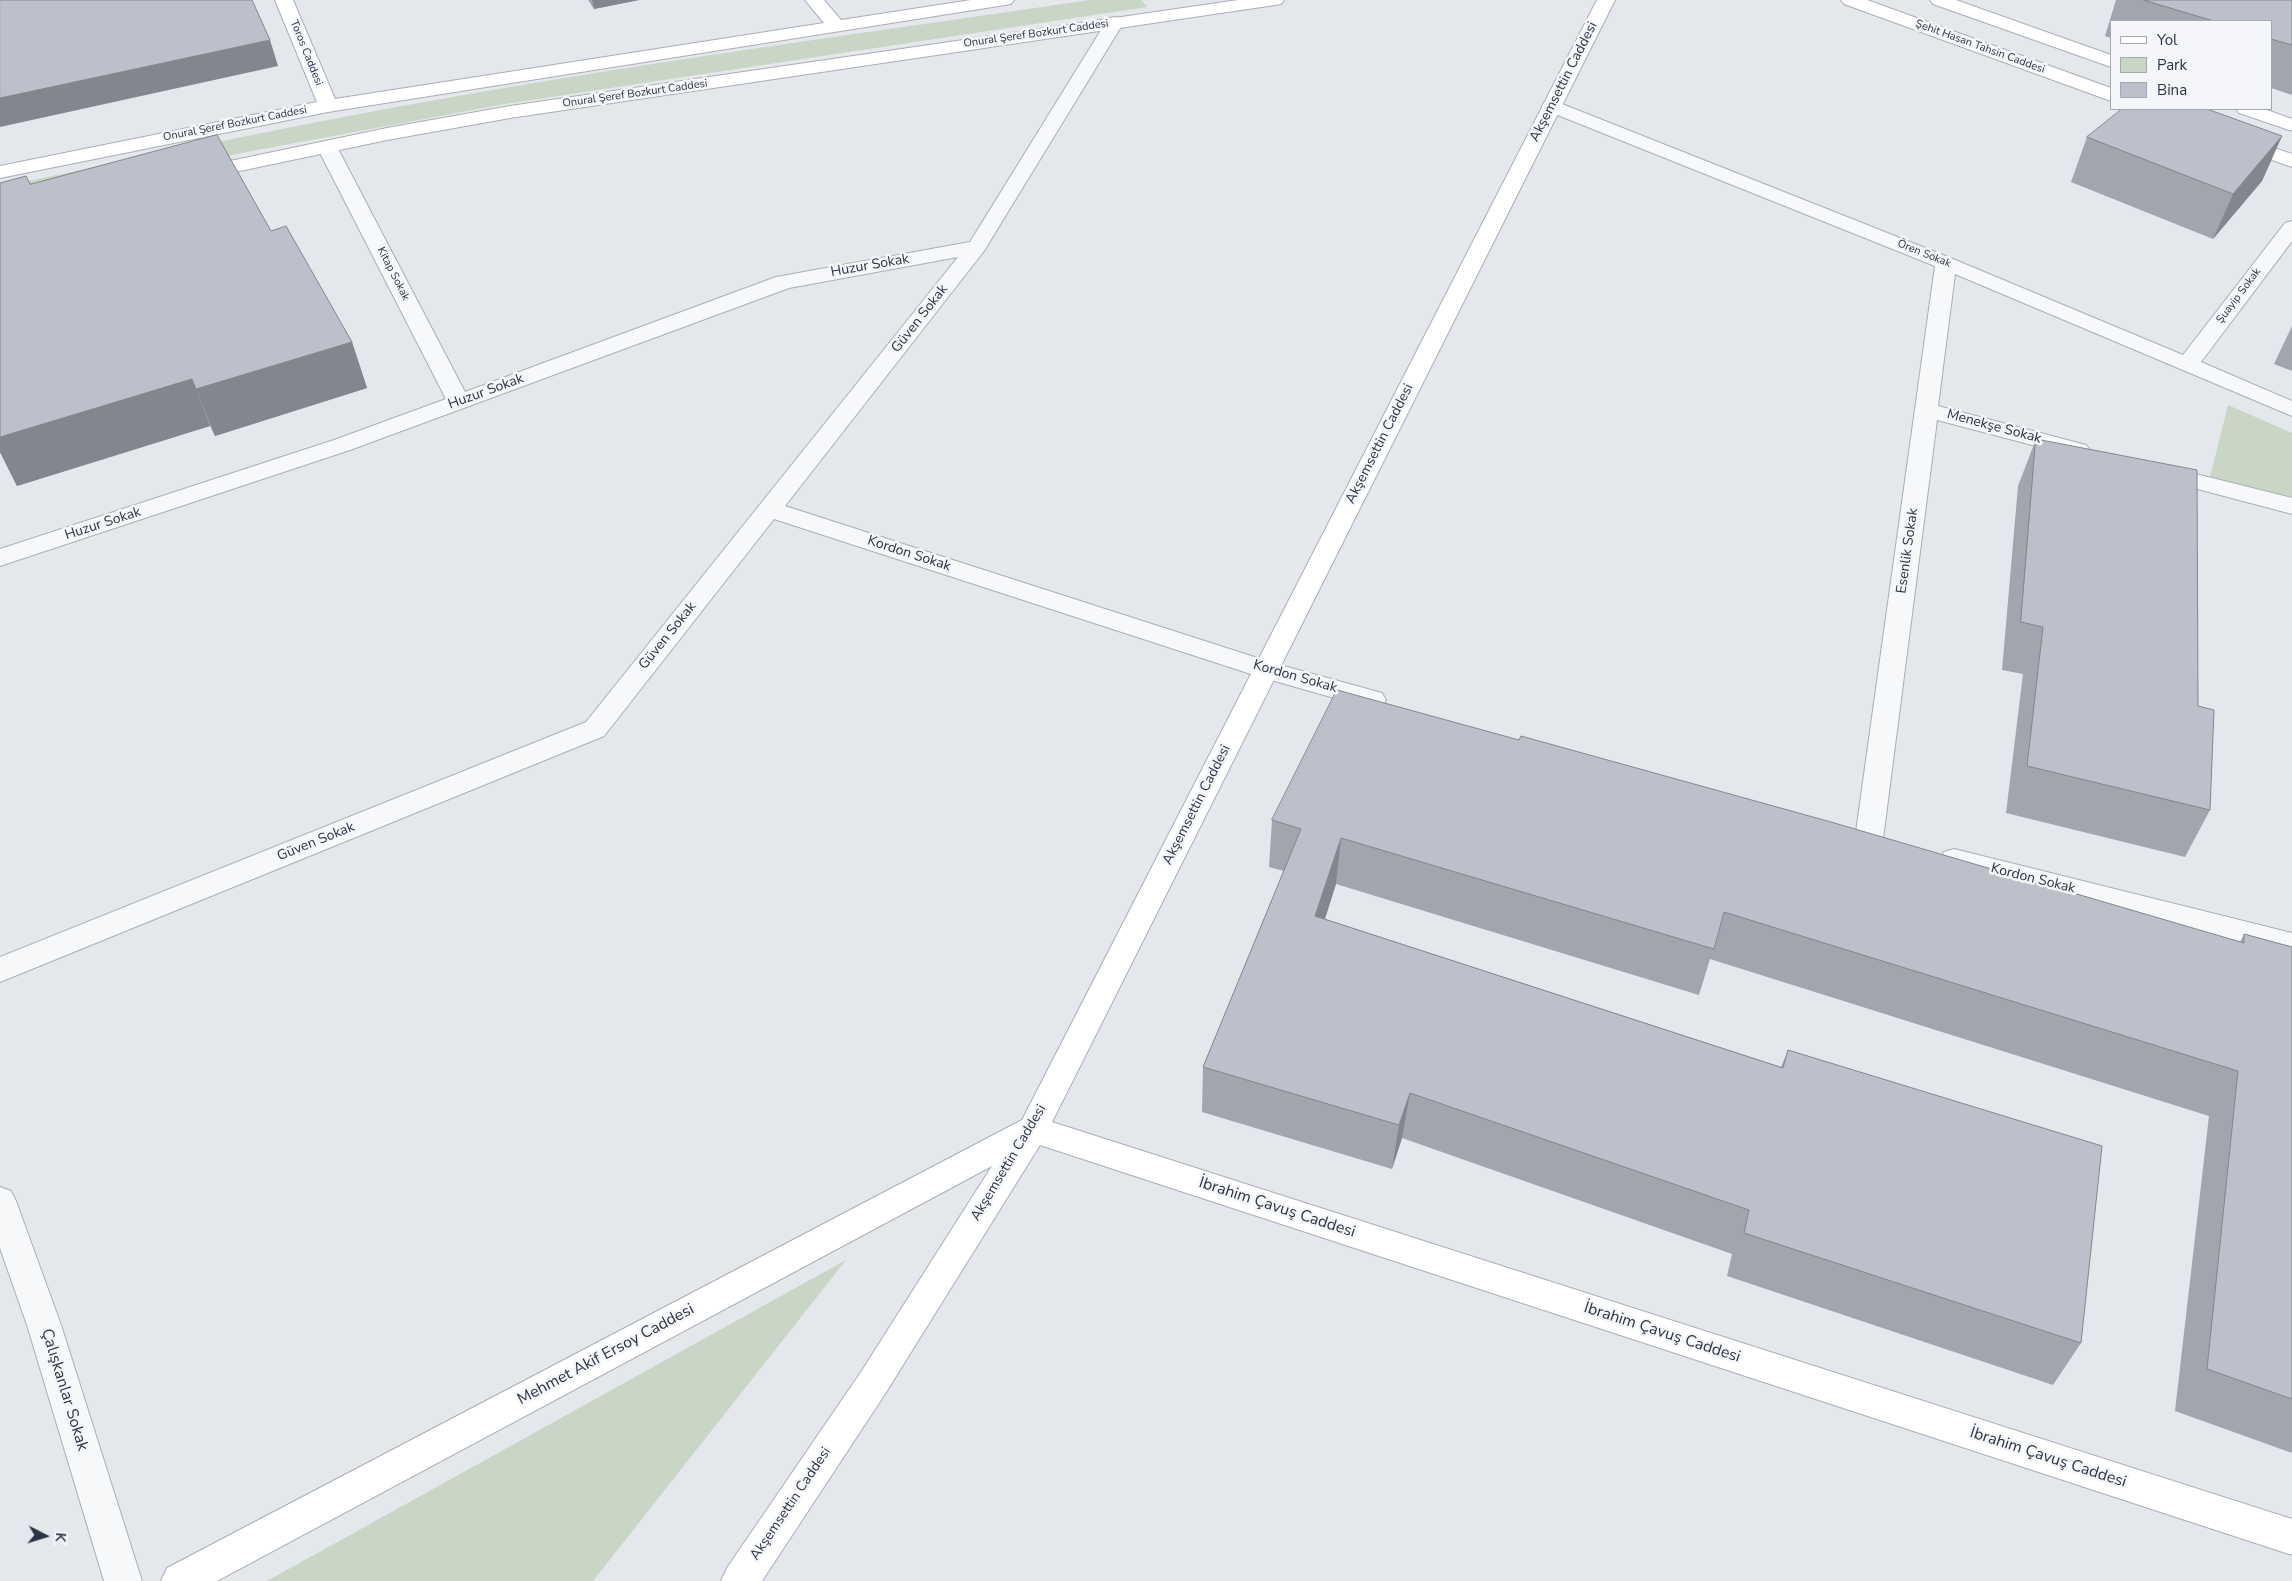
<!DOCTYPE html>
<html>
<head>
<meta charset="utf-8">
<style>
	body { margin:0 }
	#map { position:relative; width:2292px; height:1581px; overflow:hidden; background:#e4e7ec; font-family:"Nunito Sans",sans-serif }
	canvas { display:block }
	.legend { position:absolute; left:2110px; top:20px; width:162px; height:90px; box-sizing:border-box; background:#f4f6f9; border:1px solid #a4a8b1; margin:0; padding:6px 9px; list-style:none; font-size:15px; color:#2b3445 }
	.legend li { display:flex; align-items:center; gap:10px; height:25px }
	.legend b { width:25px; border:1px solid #a4a8b1 }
	.north { position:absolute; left:20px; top:1511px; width:50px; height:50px; -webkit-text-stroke:4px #f4f6f9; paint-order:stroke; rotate:95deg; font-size:14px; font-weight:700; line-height:20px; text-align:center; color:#2b3445 }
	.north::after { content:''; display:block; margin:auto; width:18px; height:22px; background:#2b3445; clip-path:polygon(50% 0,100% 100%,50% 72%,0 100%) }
</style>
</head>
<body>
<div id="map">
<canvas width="2292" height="1581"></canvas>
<ul class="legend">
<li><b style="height:6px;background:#fff"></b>Yol</li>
<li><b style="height:14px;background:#c9d6c5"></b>Park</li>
<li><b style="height:14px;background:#bbc0ca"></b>Bina</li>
</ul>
<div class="north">K</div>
</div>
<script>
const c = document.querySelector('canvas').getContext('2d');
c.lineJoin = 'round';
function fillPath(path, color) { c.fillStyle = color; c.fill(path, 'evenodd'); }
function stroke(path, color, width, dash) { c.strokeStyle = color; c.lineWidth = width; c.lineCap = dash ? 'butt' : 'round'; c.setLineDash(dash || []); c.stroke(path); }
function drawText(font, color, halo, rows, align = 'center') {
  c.font = font + ' "Nunito Sans",sans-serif'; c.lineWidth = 5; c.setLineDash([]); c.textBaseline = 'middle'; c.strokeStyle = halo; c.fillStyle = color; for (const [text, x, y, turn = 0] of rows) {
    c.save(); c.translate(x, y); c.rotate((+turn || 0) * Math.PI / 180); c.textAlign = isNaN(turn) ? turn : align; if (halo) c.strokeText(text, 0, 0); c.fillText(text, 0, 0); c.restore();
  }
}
const green = new Path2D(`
	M1090,0H1141L1147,7L505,104L252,151L0,203V187C152,155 305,123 458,96C668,59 879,31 1090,0Z
	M2228,405L2292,433V497L2210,477Z
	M846,1260L593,1581H267Z`);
const street = new Path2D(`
	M1115,17L1121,18L1124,22L984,251L785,506L1273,663L1382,693L1386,700L1382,707L1373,709L1257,676L774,519L604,736L0,982V957L586,722L958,257L789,288L350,450L0,566V549L334,440L446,399L317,147L320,143H334L337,147L465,392L776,277L970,242L1106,22L1109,18Z
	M1552,100L1953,259L2183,355L2285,223L2292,221V241L2201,362L2292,401V416L1955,274L1938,406L2086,445L2090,450L2086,455L2078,457L1937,420L1883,839L1879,846L1869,849L1859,846L1855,839L1935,266L1545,110L1542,106L1545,102Z
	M2160,465L2292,498V514L2152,477L2148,472L2152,467Z
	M1954,849L2292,933V955L1944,868L1940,860L1944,852Z
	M0,1187L11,1191L16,1201L61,1325L142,1581H104L27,1325L0,1248Z`);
const secondary = new Path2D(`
	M275,0H293L335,99L824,23L805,0H824L841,20L971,0H1014L1011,4L1005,5L328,112L0,178V166L317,102Z
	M1238,0H1284L1281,4L1275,5L510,118L387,140L197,180L190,178L187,174L190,170L197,168L387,128L510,106Z
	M1597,0H1615L1052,1122L2292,1519V1555L1040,1145L885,1394L762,1581H721L727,1568L861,1372L992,1166L217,1581H161L167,1568L1022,1120Z
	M1841,0H1867L2111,88V101L1844,4Z
	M1930,0H1956L2111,55V67L1933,4Z
	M2236,109H2264L2292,119V131L2239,113Z
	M2239,136L2292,154V167L2232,146L2229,142L2232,138Z`);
const wall = new Path2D(`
	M588,0H639L594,9Z
	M2116,0H2292V95L2271,88V21H2111V38L2105,36Z
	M2282,136L2262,181L2213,239L2071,182L2087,137Z
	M0,183L30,184L271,231L352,342L367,388L215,436L210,426L17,486L0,452Z
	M2292,326V371L2274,364Z
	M2036,439L2198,706L2210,810L2185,857L2006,813L2023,674L2002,670L2018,486Z
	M1272,820L2240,942L2244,934L2292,947V1453L2175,1411L2209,1116L1710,959L1699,995L1336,884L1325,919L1781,1067L1788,1050L2081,1343L2053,1385L1727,1276L1732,1254L1402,1138L1392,1169L1202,1112L1203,1067L1284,871L1269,867Z`);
const shadedWall = new Path2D(`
	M592,0H639L594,9Z
	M270,40L278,66L0,127V98Z
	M2282,136L2262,181L2213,239L2233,194Z
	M352,342L367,388L215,436L196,389Z
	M192,379L210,426L17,486L0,452V437Z
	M1341,838L1336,884L1311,962L1315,916Z
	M1410,1093L1402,1138L1392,1169L1399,1125Z`);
const building = new Path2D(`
	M0,0H252L270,40L0,98Z
	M2144,0H2292V45L2271,39V21H2214Z
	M2122,109H2207L2282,136L2233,194L2087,137Z
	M217,135L271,231L286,226L352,342L196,389L192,379L0,437V183L26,176L30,184Z
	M2036,439L2197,470L2198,706L2214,710L2210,810L2027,766L2043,627L2021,622Z
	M1337,690L1519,740L1521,736L1831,822L2244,943V934L2292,947V1399L2207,1369L2238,1071L1724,912L1714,949L1341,838L1315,916L1783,1068L1788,1050L2102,1146L2081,1343L1744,1233L1749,1210L1410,1093L1399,1125L1203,1067L1301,829L1272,820Z`);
const farStreetnames = [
	["Onural Şeref Bozkurt Caddesi",1036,34,-8],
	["Şehit Hasan Tahsin Caddesi",1980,47,20],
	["Toros Caddesi",306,53,68],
	["Onural Şeref Bozkurt Caddesi",635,94,-8],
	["Onural Şeref Bozkurt Caddesi",235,124,-11],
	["Ören Sokak",1924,254,22],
	["Kitap Sokak",393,274,63],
	["Şuayip Sokak",2239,296,-53]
];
const streetNames = [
	["Akşemsettin Caddesi",1564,82,-63],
	["Huzur Sokak",870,266,-10],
	["Güven Sokak",920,319,-52],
	["Huzur Sokak",486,392,-20],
	["Menekşe Sokak",1994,427,15],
	["Akşemsettin Caddesi",1380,444,-63],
	["Huzur Sokak",103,524,-18],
	["Esenlik Sokak",1908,551,-82],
	["Kordon Sokak",909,554,18],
	["Güven Sokak",668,636,-51],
	["Kordon Sokak",1295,677,16],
	["Akşemsettin Caddesi",1197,805,-63],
	["Güven Sokak",316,842,-22],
	["Kordon Sokak",2033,879,14],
	["Akşemsettin Caddesi",1009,1163,-59],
	["Akşemsettin Caddesi",791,1504,-56]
];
const nearStreetnames = [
	["İbrahim Çavuş Caddesi",1277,1208,18],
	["İbrahim Çavuş Caddesi",1662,1333,18],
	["Mehmet Akif Ersoy Caddesi",606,1355,-28],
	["Çalışkanlar Sokak",64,1390,73],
	["İbrahim Çavuş Caddesi",2048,1458,18]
];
fillPath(green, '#c9d6c5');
stroke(street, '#a9aeb7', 2);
stroke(secondary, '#a9aeb7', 2);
fillPath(street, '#f7f8fa');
fillPath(secondary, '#fff');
fillPath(wall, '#a1a5ae');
fillPath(shadedWall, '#83868d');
fillPath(building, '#bbc0ca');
stroke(building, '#83868d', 1);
drawText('11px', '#2b3445', '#f4f6f9', farStreetnames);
drawText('14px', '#2b3445', '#f4f6f9', streetNames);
drawText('16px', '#2b3445', '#f4f6f9', nearStreetnames);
</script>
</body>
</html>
